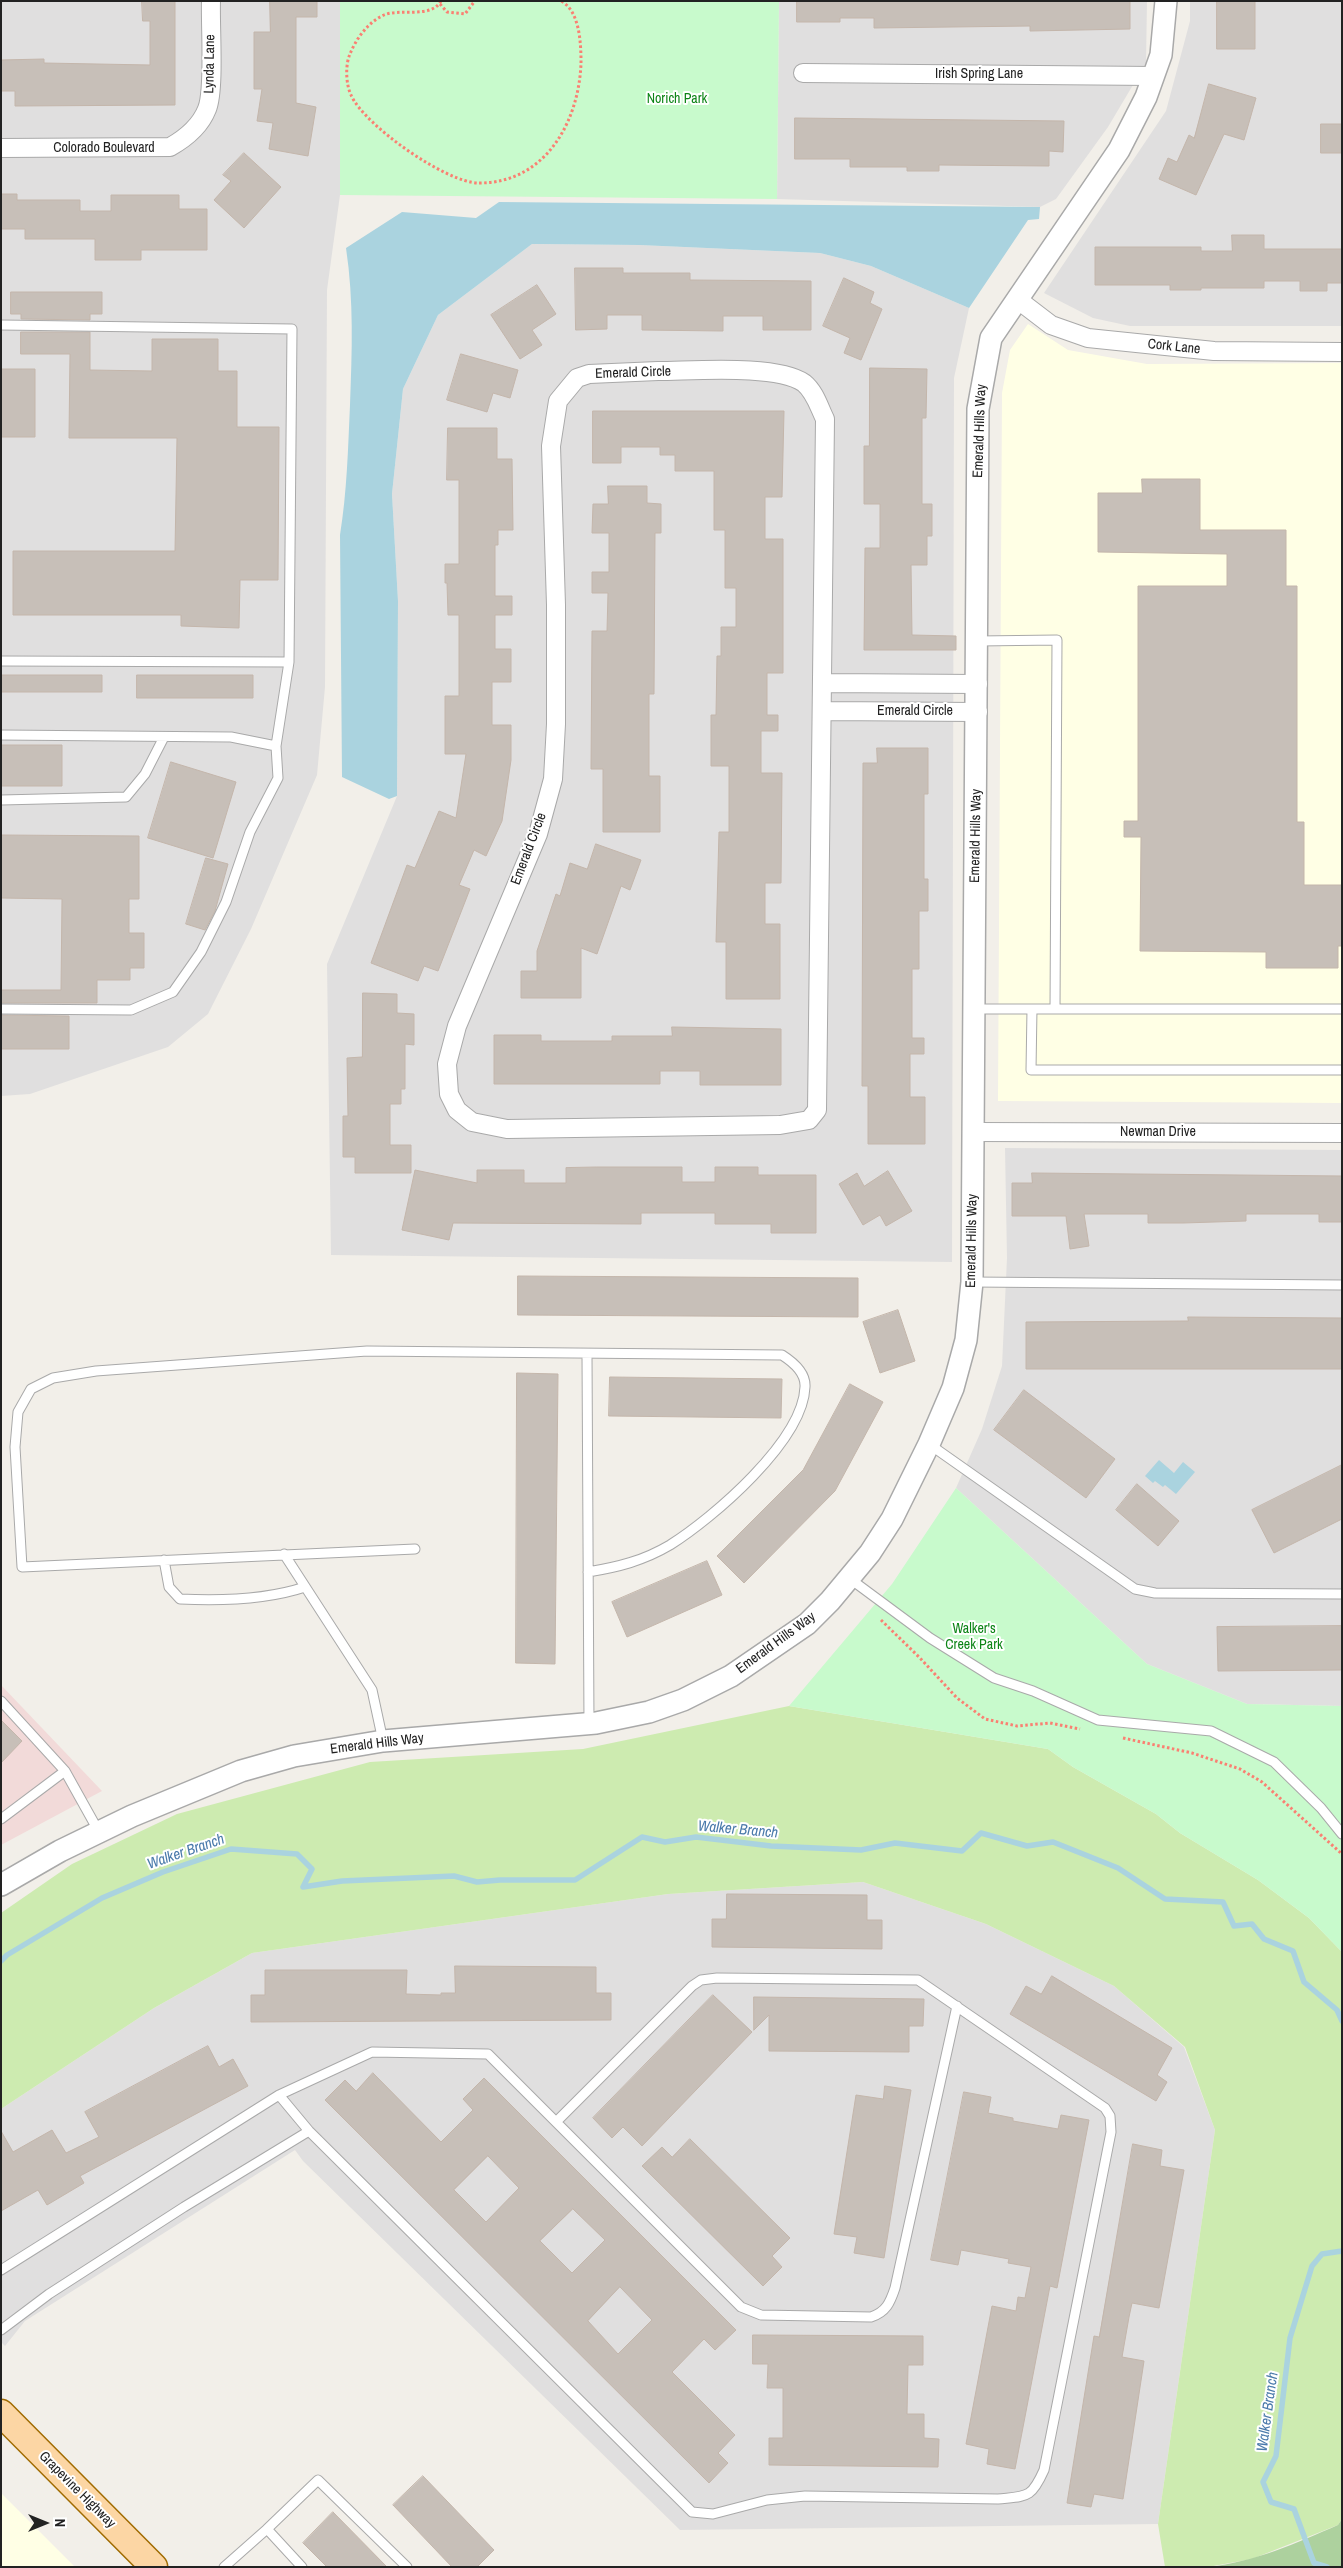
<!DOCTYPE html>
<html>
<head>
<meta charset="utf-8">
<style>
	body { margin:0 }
	#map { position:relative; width:1343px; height:2568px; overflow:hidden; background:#f2efe9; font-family:"Archivo Narrow",sans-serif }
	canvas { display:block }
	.frame { position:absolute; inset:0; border:2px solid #222; pointer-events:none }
	.north { position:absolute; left:20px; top:2498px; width:50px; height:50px; -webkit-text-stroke:4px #fff; paint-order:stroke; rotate:90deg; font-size:14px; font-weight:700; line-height:20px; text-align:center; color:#222 }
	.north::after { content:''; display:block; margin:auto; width:18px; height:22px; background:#222; clip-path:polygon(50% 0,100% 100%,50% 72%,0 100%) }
</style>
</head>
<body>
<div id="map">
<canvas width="1343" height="2568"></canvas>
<div class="frame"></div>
<div class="north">N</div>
</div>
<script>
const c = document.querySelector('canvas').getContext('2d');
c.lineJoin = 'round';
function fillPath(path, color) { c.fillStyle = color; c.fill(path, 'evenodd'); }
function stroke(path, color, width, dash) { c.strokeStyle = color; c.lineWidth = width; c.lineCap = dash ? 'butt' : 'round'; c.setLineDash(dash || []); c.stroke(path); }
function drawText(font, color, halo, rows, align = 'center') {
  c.font = font + ' "Archivo Narrow",sans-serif'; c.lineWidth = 4; c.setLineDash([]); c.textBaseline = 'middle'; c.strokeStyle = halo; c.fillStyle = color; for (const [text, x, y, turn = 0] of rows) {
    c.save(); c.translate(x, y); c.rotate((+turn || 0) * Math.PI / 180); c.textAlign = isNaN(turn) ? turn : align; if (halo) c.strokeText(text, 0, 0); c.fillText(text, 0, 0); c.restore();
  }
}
const residential = new Path2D(`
	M1,1H340V195L327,290L325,687L317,775L251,929L208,1014L168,1047L30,1094L1,1096Z
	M779,1H1147L1146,63L1108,127L1056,199L1040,207L777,199Z
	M1190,1H1342V326H1130L1093,318L1044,293L1166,111L1190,21Z
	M532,244L639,245L820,253L871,266L969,308L954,378L952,1262L331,1255L327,964L397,796L398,601L392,494L403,389L438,315Z
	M1005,1148L1342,1150V1706L1247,1704L1147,1664L956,1488L982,1429L1002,1366L1007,1258Z
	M863,1882L986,1924L1114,1986L1184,2047L1215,2130L1158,2524L680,2530L303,2161L295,2150L25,2321L5,2346L1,2342V2109L154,2008L252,1953L668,1894Z`);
const commercial = new Path2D(`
	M1,1685L102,1791L1,1845Z`);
const education = new Path2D(`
	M1028,324L1068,350L1147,364L1342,363V1103L998,1101L1002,393L1010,350Z
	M1,2493L75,2567H1Z`);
const grass = new Path2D(`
	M789,1706L1048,1749L1073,1767L1156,1814L1180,1833L1258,1880L1309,1918L1342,1952V2519L1338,2525L1252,2559L1208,2567H1165L1158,2524L1215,2130L1185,2047L1114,1986L986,1924L863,1882L668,1894L252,1953L154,2008L1,2109V1913L72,1864L177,1814L370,1762L583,1749Z`);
const forest = new Path2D(`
	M1342,2519V2567H1208C1255,2562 1296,2543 1338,2525Z`);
const park = new Path2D(`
	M340,1H779L777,199L340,195Z
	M956,1488L1147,1664L1247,1704L1342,1706V1952L1309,1918L1258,1880L1180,1833L1156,1814L1073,1767L1048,1749L789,1706L892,1584Z`);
const water = new Path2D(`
	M499,202L1040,207L1039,219L1028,220L969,308L871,266L820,253L639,245L532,244L438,315L403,389L392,494L398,601L397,796L389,799L342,777L340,535C347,492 348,449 350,405C352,352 354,301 346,248L402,212L476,218Z
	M1159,1460L1174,1473L1183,1462L1195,1472L1176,1494L1165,1485L1163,1487L1155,1481L1153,1483L1145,1476Z`);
const stream = new Path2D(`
	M1,1961L7,1955L102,1898L163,1872L231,1849L297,1854L312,1869L303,1887L342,1881L454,1876L477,1882L500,1880H575L642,1837L665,1842L696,1837L771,1846L861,1850L895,1843L962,1851L981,1833L1027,1846L1053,1842L1118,1868L1165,1899L1223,1902L1234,1926L1252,1924L1264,1939L1293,1951L1304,1982L1337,2010L1342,2021
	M1327,2567L1314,2563L1294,2509L1271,2502L1263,2482L1276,2456L1290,2338L1312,2266L1322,2254L1342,2251`);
const building = new Path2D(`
	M142,1H175V105L15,106V91H1V60L44,59V63L150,65V21H143Z
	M270,1H317V17H296V103L316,107L308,156L269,149L273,123L257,121L262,89H254V32H270Z
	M797,1H1130V29L1030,31V26L874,28V18H840V22H797Z
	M1217,1H1255V49H1217Z
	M1209,84L1256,98L1244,140L1224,134L1196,195L1159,179L1168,158L1177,162L1189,135L1194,138Z
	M795,118L1064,121L1063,152L1049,151V166L939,165V171H907V167H850V159H795Z
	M1321,124H1342V153H1321Z
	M244,153L281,187L244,228L214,200L231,181L223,175Z
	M1,194H17V200H80V211H111V195H179V209H207V250H141V260H95V239H25V229H1Z
	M1232,235H1264V249H1342V283H1327V291H1300V281H1264V288H1201V290H1170V285H1095V247H1201V251H1232Z
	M575,268H623V273H690V280L811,281V330H763V316H723V331L642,330V315H607V329L576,330Z
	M844,278L874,292L870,303L882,309L861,360L844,353L850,338L823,326Z
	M537,285L556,314L532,330L542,345L520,359L491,315Z
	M11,292H102V314H90V320L21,319V314H11Z
	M21,332H90V370L152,371V339H218V371H237V427H279L278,580H240L239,628L181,626V615H13V551H175L177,438H69L70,354H21Z
	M461,354L518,370L510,398L493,393L487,412L447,400Z
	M870,368L927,369L926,418H922V504H932V536H927V565H911L912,635L956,636V650H864L865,548H880V504H864V446H869Z
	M1,369H35V437H1Z
	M593,411H784L782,497H765V539H783V673H767V715H778V731H761V773H782L781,883H765V924H780V999H726V942H716L719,832H729V766H711V715H716L717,656H721V627H736V588H725V530H714V471H675V455H660V447H621V463H593Z
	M448,428H497V459H512L513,530H498V545H495V596H512V615H495V649H511V682H492V725H511V760L502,821L486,856L474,850L459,885L470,889L438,971L424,966L418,981L371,963L407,865L415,868L439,811L456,818L466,754H445V696H459V615H448L447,583H445V564H459V480H447Z
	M1142,479H1200V530H1286V586H1297V822H1304V885H1342V946H1338V968H1266V952L1140,951L1141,837H1124V821H1138V586H1227V554L1098,552V493H1142Z
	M608,486H647V503L661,504V533H655L654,694H649V776H660V832H603V769H591L592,631H607L608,593H592V572H609V533H592L593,504H608Z
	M1,675H102V692H1Z
	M137,675H253V698H137Z
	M1,745H62V786H1Z
	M877,748H928V794H924V879H928V911H919V969H912V1038H924V1054H910V1097H925V1144H868V1086H862L863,763H877Z
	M171,762L236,782L213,858L148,838Z
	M1,835L139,836V899H129V933H144V968H130V980H97V1003H1V990H61L62,899L1,898Z
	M596,844L641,860L630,890L621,886L597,954L581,948V998H521V971H537V951L556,894L560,896L570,863L587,869Z
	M206,858L228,864L215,911L205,930L186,924Z
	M363,993L397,994V1013L414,1014V1045L405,1044V1089H401V1104H390V1145H411V1173H355V1157H343V1116H348L347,1058L362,1057Z
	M1,1015L69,1016V1049H1Z
	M672,1027L781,1029V1085H700V1071H660V1084H494V1035H541V1041H612V1036H672Z
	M597,1167H682V1182H715V1167H758V1175H816V1233H771V1224H715V1213H641V1224L453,1223L449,1240L402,1230L415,1170L477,1183V1170H524V1183H566V1168Z
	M888,1171L912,1211L886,1226L880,1215L863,1225L839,1184L857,1173L864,1186Z
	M1032,1173L1342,1176V1222H1319V1214H1246V1221L1183,1223H1148V1214H1084L1089,1246L1070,1249L1066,1216H1012V1183H1032Z
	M518,1276L858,1278V1317L518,1315Z
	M898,1310L915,1361L880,1373L863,1322Z
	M1188,1317L1342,1318V1369H1026V1322L1188,1321Z
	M517,1373L558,1374L555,1664L516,1663Z
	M610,1377L782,1379L781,1418L609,1416Z
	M850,1384L883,1402L835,1491L744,1583L717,1556L803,1470Z
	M1024,1390L1115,1459L1086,1498L994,1430Z
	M1342,1465V1519L1274,1553L1252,1510Z
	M1137,1484L1179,1521L1158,1546L1116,1510Z
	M707,1561L722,1595L627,1637L612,1602Z
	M1342,1626V1670L1218,1671L1217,1627Z
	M1,1720L22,1741L1,1763Z
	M727,1894L867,1895V1920H882V1949L712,1947V1919H726Z
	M455,1966L596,1967V1993H611V2020L251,2022V1995H265V1970H407L406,1994L441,1995V1993H455Z
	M1052,1976L1172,2048L1157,2075L1167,2082L1156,2101L1010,2014L1026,1986L1041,1994Z
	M713,1995L752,2032L642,2146L623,2127L612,2138L593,2118Z
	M754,1997L924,1999L923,2026H909V2052L769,2051V2015L754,2030Z
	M208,2046L219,2067L233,2059L248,2086L80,2176L84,2183L47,2205L38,2190L1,2211V2131L13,2152L52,2130L66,2153L99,2137L85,2112Z
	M373,2073L441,2142L473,2110L463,2099L484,2078L736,2330L715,2350L704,2339L672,2372L735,2435L718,2453L728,2463L709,2483L325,2100L345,2080L356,2091ZM488,2156L519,2188L486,2222L454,2190ZM573,2209L605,2240L572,2273L540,2241ZM620,2287L652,2320L618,2354L588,2321Z
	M885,2086L911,2090L884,2258L854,2253L857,2237L834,2234L856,2095L883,2099Z
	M964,2092L991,2097L988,2113L1013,2118V2121L1058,2129L1061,2115L1089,2120L1057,2288L1050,2286L1015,2469L987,2464L989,2449L966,2444L992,2306L1016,2311L1018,2297L1025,2298L1031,2267L1008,2263L1009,2259L961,2250L958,2265L931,2260Z
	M690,2139L790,2238L772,2256L782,2267L763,2286L642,2166L662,2147L672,2157Z
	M1133,2144L1162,2150L1160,2166L1184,2170L1159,2308L1132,2303L1129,2317L1122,2357L1144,2361L1123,2499L1094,2494L1091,2507L1067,2503L1094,2336L1099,2337Z
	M753,2335L923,2336V2365H908L907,2414H924V2438L939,2439L938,2467L769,2465V2438H783V2388H767L768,2364H753Z
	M423,2476L494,2550L477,2567H452L393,2505Z
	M333,2512L387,2567H327L303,2543Z`);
const path = new Path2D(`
	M441,1C431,19 400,8 384,15C368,22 356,39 350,54C345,65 346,85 351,95C364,125 446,183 479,183C546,183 579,121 581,63C581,44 580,11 561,1
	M440,4L447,12L465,14L474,2
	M881,1620L920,1658L957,1698L985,1719L1017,1726L1050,1723L1080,1729
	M1123,1738L1192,1753L1240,1769L1262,1782L1342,1854`);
const service = new Path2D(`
	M1,325L292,329L289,662L1,661
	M978,641L1057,640L1055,1009
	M1,735L231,737L276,746L278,778L250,832L226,902L201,952L173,992L131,1010L1,1009
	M276,746L289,662
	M1,800L126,797L145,774L164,737
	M975,1009H1342
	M1032,1009L1031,1070H1342
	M972,1282L1342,1285
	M587,1355L589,1724
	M929,1444L1135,1589L1155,1593L1342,1594
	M415,1549L22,1567L15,1447L18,1412L31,1389L53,1378L96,1371L367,1351L782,1355C793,1362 806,1373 805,1387C803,1441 713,1518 670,1545C643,1561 618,1567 588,1572
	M284,1554L372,1690L383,1741
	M164,1560L169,1587L180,1599C221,1601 266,1600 305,1587
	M849,1578L930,1638L994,1678L1033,1691L1098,1720L1211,1731L1274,1762L1321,1808L1342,1834
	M1,1701L65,1771
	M1,1819L65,1771L99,1832
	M279,2095L309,2131L692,2512L713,2514L767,2500L805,2496L998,2499C1027,2496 1031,2499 1044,2470L1111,2132L1110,2116L1105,2108L918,1980L717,1978L701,1980L692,1986L556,2122L741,2307L761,2315L871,2317C886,2312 890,2303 895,2288L957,2006
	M1,2270L279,2095L372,2052L488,2054L556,2122
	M1,2330L49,2294L184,2207L309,2131
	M267,2529L302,2567
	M224,2567L267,2529L318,2480L407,2567`);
const minor = new Path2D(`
	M803,73L1154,76
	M1,148L170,147C186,138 200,127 207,109C215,90 210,25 211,1
	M1017,299L1051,325L1088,338L1214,351L1342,352
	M658,371C693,371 777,364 804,383C815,392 819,407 825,419L817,1110L809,1120L780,1125L507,1129L472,1122L457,1110L449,1094L447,1064L457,1026L538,834L553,779L556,724V605L551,446L558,401L577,378L589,374Z
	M823,683L978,684
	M823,711L978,712
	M973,1132L1342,1133`);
const tertiary = new Path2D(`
	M1,1885L60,1851L132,1816L241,1771L294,1756L383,1741L596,1723L649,1712L683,1700L731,1676L807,1624L830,1601L870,1553L892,1519L929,1444L953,1388L966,1340L972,1282L978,409L991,338L1119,150L1146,97L1161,55L1166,1`);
const primary = new Path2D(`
	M1,2413L154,2567`);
const streetNames = [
	["Lynda Lane",210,64,-89],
	["Irish Spring Lane",979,74],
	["Colorado Boulevard",104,148],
	["Cork Lane",1174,347,6],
	["Emerald Circle",633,373,-2],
	["Emerald Hills Way",980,431,-88],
	["Emerald Circle",915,711],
	["Emerald Hills Way",976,836,-89],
	["Emerald Circle",529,849,-69],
	["Newman Drive",1158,1132],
	["Emerald Hills Way",972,1241,-89],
	["Emerald Hills Way",776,1643,-36],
	["Emerald Hills Way",377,1744,-7],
	["Grapevine Highway",77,2490,45]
];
const parkNames = [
	["Norich Park",677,99],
	["Walker's",974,1629],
	["Creek Park",974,1645]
];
const waterNames = [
	["Walker Branch",738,1830,5],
	["Walker Branch",186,1852,-19],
	["Walker Branch",1268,2412,-82]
];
fillPath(residential, '#e0dfdf');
fillPath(commercial, '#f2dad9');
fillPath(education, '#ffffe5');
fillPath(grass, '#cdebb0');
fillPath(forest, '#add19e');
fillPath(park, '#c8facc');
fillPath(water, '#aad3df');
stroke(stream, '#aad3df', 5.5);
fillPath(building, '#c7bfb8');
stroke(building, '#c4b6ab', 1);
stroke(service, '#a9a9a9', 11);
stroke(minor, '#a9a9a9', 20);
stroke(tertiary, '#a9a9a9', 24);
stroke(primary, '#a06b00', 29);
stroke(path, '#fa8072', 3, [2.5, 2.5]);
stroke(service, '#fff', 9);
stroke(minor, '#fff', 18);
stroke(tertiary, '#fff', 21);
stroke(primary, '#fcd6a4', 26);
drawText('14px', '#222', '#fff', streetNames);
drawText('14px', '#0c8416', '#fff', parkNames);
drawText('italic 15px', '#4a7aab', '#fff', waterNames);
</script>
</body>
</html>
